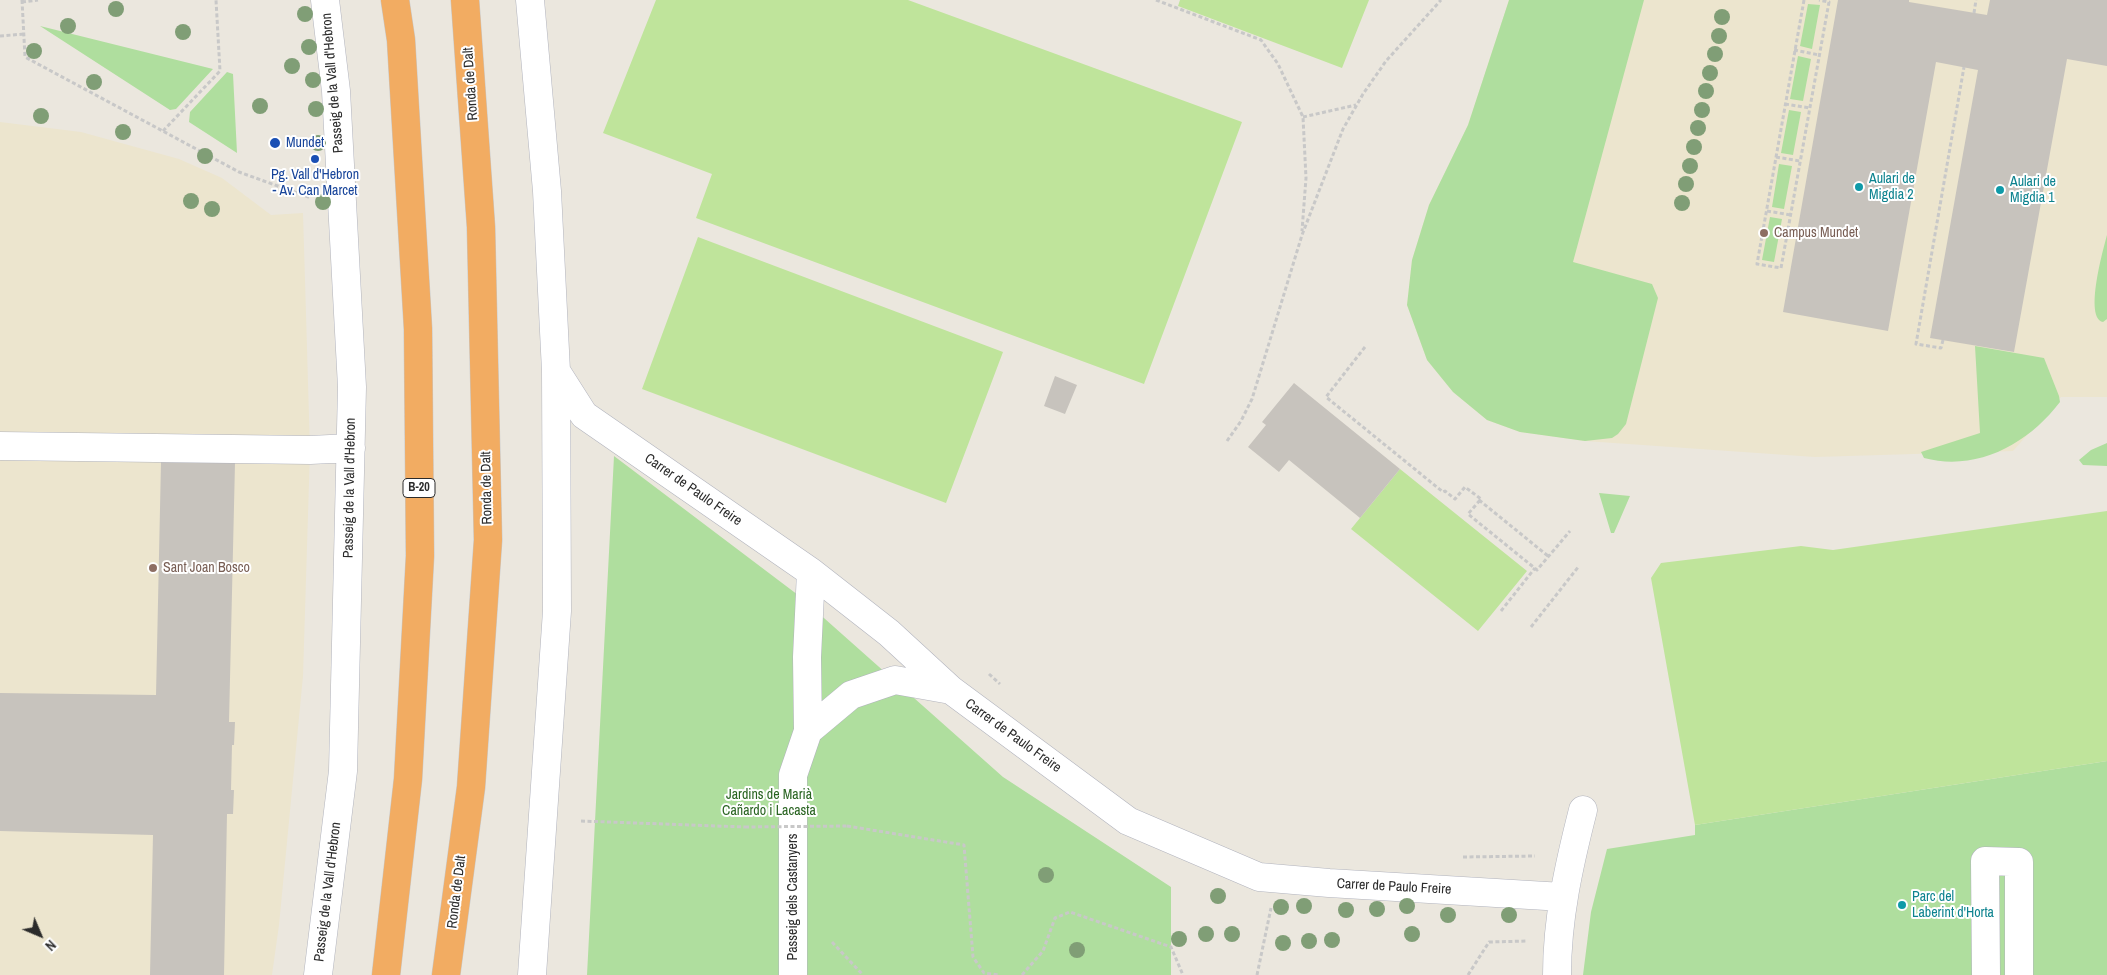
<!DOCTYPE html>
<html>
<head>
<meta charset="utf-8">
<style>
	body { margin:0 }
	#map { position:relative; width:2107px; height:975px; overflow:hidden; background:#ebe7de; font-family:"Archivo Narrow",sans-serif }
	canvas { display:block }
	.north { position:absolute; left:15px; top:910px; width:50px; height:50px; -webkit-text-stroke:4px #fff; paint-order:stroke; rotate:135deg; font-size:14px; font-weight:700; line-height:20px; text-align:center; color:#2b2b2b }
	.north::after { content:''; display:block; margin:auto; width:18px; height:22px; background:#2b2b2b; clip-path:polygon(50% 0,100% 100%,50% 72%,0 100%) }
</style>
</head>
<body>
<div id="map">
<canvas width="2107" height="975"></canvas>
<div class="north">N</div>
</div>
<script>
const c = document.querySelector('canvas').getContext('2d');
c.lineJoin = 'round';
function fillPath(path, color) { c.fillStyle = color; c.fill(path, 'evenodd'); }
function stroke(path, color, width, dash) { c.strokeStyle = color; c.lineWidth = width; c.lineCap = dash ? 'butt' : 'round'; c.setLineDash(dash || []); c.stroke(path); }
function drawText(font, color, halo, rows, align = 'center') {
  c.font = font + ' "Archivo Narrow",sans-serif'; c.lineWidth = 4; c.setLineDash([]); c.textBaseline = 'middle'; c.strokeStyle = halo; c.fillStyle = color; for (const [text, x, y, turn = 0] of rows) {
    c.save(); c.translate(x, y); c.rotate((+turn || 0) * Math.PI / 180); c.textAlign = isNaN(turn) ? turn : align; if (halo) c.strokeText(text, 0, 0); c.fillText(text, 0, 0); c.restore();
  }
}
const education = new Path2D(`
	M1509,0H2107V397H2061L2013,451L1815,457L1585,441L1520,432L1487,420L1453,392L1427,360L1407,305L1412,260L1429,205L1468,125Z
	M0,122L81,132L179,159L222,178L271,215L303,213L310,450L303,676L279,925L272,975H0Z`);
const green = new Path2D(`
	M1509,0H1644L1573,262L1652,284L1658,298L1626,424L1618,434L1612,438L1585,441L1520,432L1487,420L1453,392L1427,360L1407,305L1412,260L1429,205L1468,125Z
	M1808,4L1820,5L1812,49L1800,46Z
	M40,26L213,69L176,109L170,110Z
	M1798,56L1811,59L1803,101L1790,99Z
	M227,72L233,74L237,153L189,122L190,112Z
	M1789,110L1801,112L1793,155L1781,153Z
	M1779,164L1792,166L1784,209L1772,207Z
	M1770,217L1782,219L1774,262L1762,260Z
	M2107,235V319L2103,322C2084,318 2103,250 2107,235Z
	M1975,346L2044,358L2059,396L2060,402C2028,444 1977,472 1924,458L1921,452L1980,433Z
	M2107,443V466L2083,465L2079,460L2091,450Z
	M614,456L798,595L1003,777L1171,887V975H587Z
	M1599,493L1630,496L1614,533H1611Z
	M2107,761V975H1583L1591,912L1607,849L1695,835V825Z`);
const pitch = new Path2D(`
	M656,0H908L1242,122L1144,384L696,218L712,174L603,133Z
	M1180,0H1369L1342,68L1178,6Z
	M698,237L1003,352L946,503L642,389Z
	M1400,469L1527,571L1478,631L1351,529Z
	M2107,511V761L1695,825L1651,578L1661,563L1801,546L1833,550Z`);
const building = new Path2D(`
	M1838,0H1909V2L1987,15L1990,0H2107V66L2067,59L2014,352L1930,338L1978,70L1936,62L1888,331L1783,312Z
	M1055,376L1077,385L1065,414L1044,406Z
	M1294,383L1400,469L1360,518L1289,460L1279,472L1248,447L1266,425L1262,422Z
	M161,462L235,463L229,722H235L234,745H232L231,790H234L233,814H227L224,975H150L153,835L0,831V693L156,695Z`);
const path = new Path2D(`
	M22,0L25,57L239,172L311,198
	M1156,0L1261,40L1278,64L1303,117L1306,178L1302,231
	M1804,0L1757,264L1781,268L1829,2L1819,0
	M22,2L38,0
	M1974,13L1976,0
	M0,36L24,34
	M1794,50L1819,55
	M1785,104L1810,108
	M1303,117L1356,105
	M163,131L220,71L216,0
	M1776,157L1800,161
	M1767,211L1791,215
	M1943,340L1941,348L1916,344L1964,67
	M1365,347L1326,397L1443,492L1445,491L1455,499L1465,487L1481,499L1468,514L1537,570L1570,531
	M1227,441L1241,421L1252,399L1302,235L1343,129L1363,94L1386,61L1441,0
	M1479,500L1548,556
	M1501,611L1535,568
	M1531,627L1579,566
	M989,674L1000,684
	M581,821L745,827
	M847,826L964,845L973,957L984,973L1000,975
	M1463,857L1535,856
	M832,942L863,975
	M1022,975L1043,951L1055,918L1070,912L1171,947L1183,975
	M1257,975L1271,908
	M1468,975L1489,942L1527,941`);
const minor = new Path2D(`
	M530,0L547,191L556,371L557,611L532,975
	M556,371L584,415L811,572L889,633L951,690L1128,821L1259,877L1329,883L1563,897
	M0,446L310,450L351,448
	M808,731L851,695L895,680L951,690
	M318,975L343,771L352,387L336,91L325,0
	M793,975V775L808,731L807,657L811,572
	M1557,975C1557,918 1569,865 1583,810
	M1986,975L1985,861L2019,862V975`);
const highway = new Path2D(`
	M386,975L408,779L420,556L418,329L401,40L395,0
	M446,975L471,787L488,540L481,227L465,0`);
const pathBridge = new Path2D(`
	M745,827L847,826`);
const trees = [
	[116,9],
	[305,14],
	[1722,17],
	[68,26],
	[183,32],
	[1719,36],
	[309,47],
	[34,51],
	[1715,54],
	[292,66],
	[1710,73],
	[313,80],
	[94,82],
	[1706,91],
	[260,106],
	[316,109],
	[1702,110],
	[41,116],
	[1698,128],
	[123,132],
	[318,143],
	[1694,147],
	[205,156],
	[1690,166],
	[1686,184],
	[191,201],
	[323,202],
	[1682,203],
	[212,209],
	[1046,875],
	[1218,896],
	[1304,906],
	[1407,906],
	[1281,907],
	[1377,909],
	[1346,910],
	[1448,915],
	[1509,915],
	[1206,934],
	[1232,934],
	[1412,934],
	[1179,939],
	[1332,940],
	[1309,941],
	[1283,943],
	[1077,950]
];
const markers = [
	[275,143,6,"#1a4fb4"],
	[315,159,5,"#1a4fb4"],
	[1859,187,5,"#0f9aa8"],
	[2000,190,5,"#0f9aa8"],
	[1764,233,5,"#8d6e63"],
	[153,568,5,"#8d6e63"],
	[1902,905,5,"#0f9aa8"]
];
const shields = [
	[419,488,32]
];
const shieldNames = [
	["B-20",419,488]
];
const streetNames = [
	["Passeig de la Vall d'Hebron",333,83,-95],
	["Ronda de Dalt",471,84,-94],
	["Passeig de la Vall d'Hebron",350,488,-89],
	["Ronda de Dalt",487,488,-91],
	["Carrer de Paulo Freire",693,490,35],
	["Carrer de Paulo Freire",1013,736,36],
	["Carrer de Paulo Freire",1394,887,3],
	["Passeig de la Vall d'Hebron",328,892,-83],
	["Ronda de Dalt",457,892,-83],
	["Passeig dels Castanyers",793,897,-90]
];
const transitNames = [
	["Mundet",286,143],
	["Pg. Vall d'Hebron",315,175,"center"],
	["- Av. Can Marcet",315,191,"center"]
];
const cultureNames = [
	["Aulari de",1869,179],
	["Migdia 2",1869,195],
	["Aulari de",2010,182],
	["Migdia 1",2010,198],
	["Parc del",1912,897],
	["Laberint d'Horta",1912,913]
];
const educationNames = [
	["Campus Mundet",1774,233],
	["Sant Joan Bosco",163,568]
];
const parkNames = [
	["Jardins de Marià",769,795],
	["Cañardo i Lacasta",769,811]
];
fillPath(education, '#ece5ce');
fillPath(green, '#afde9e');
fillPath(pitch, '#bfe49b');
fillPath(building, '#c7c3bd');
stroke(minor, '#b1b3bd', 29);
stroke(highway, '#c8c8c8', 29);
stroke(path, '#c8c8c8', 3, [4, 2.5]);
stroke(minor, '#fff', 28);
stroke(highway, '#f2ac62', 28);
stroke(pathBridge, '#c8c8c8', 3, [4, 2.5]);
c.fillStyle = '#809e76';
for (const [x, y] of trees) { c.beginPath(); c.arc(x, y, 8, 0, 2 * Math.PI); c.fill(); }
for (const [x, y, r, color] of markers) { const dot = new Path2D(); dot.arc(x, y, r, 0, 2 * Math.PI); c.fillStyle = color; c.fill(dot); stroke(dot, '#fff', 2); }
for (const [x, y, w] of shields) { const box = new Path2D(); box.roundRect(x - w / 2, y - 9.5, w, 19, 4); c.fillStyle = '#fff'; c.fill(box); stroke(box, '#2b2b2b', 1); }
drawText('bold 12px', '#2b2b2b', null, shieldNames);
drawText('14px', '#2b2b2b', '#fff', streetNames);
drawText('14px', '#164399', '#fff', transitNames, 'left');
drawText('14px', '#0d838f', '#fff', cultureNames, 'left');
drawText('14px', '#785e54', '#fff', educationNames, 'left');
drawText('14px', '#286320', '#fff', parkNames);
</script>
</body>
</html>
